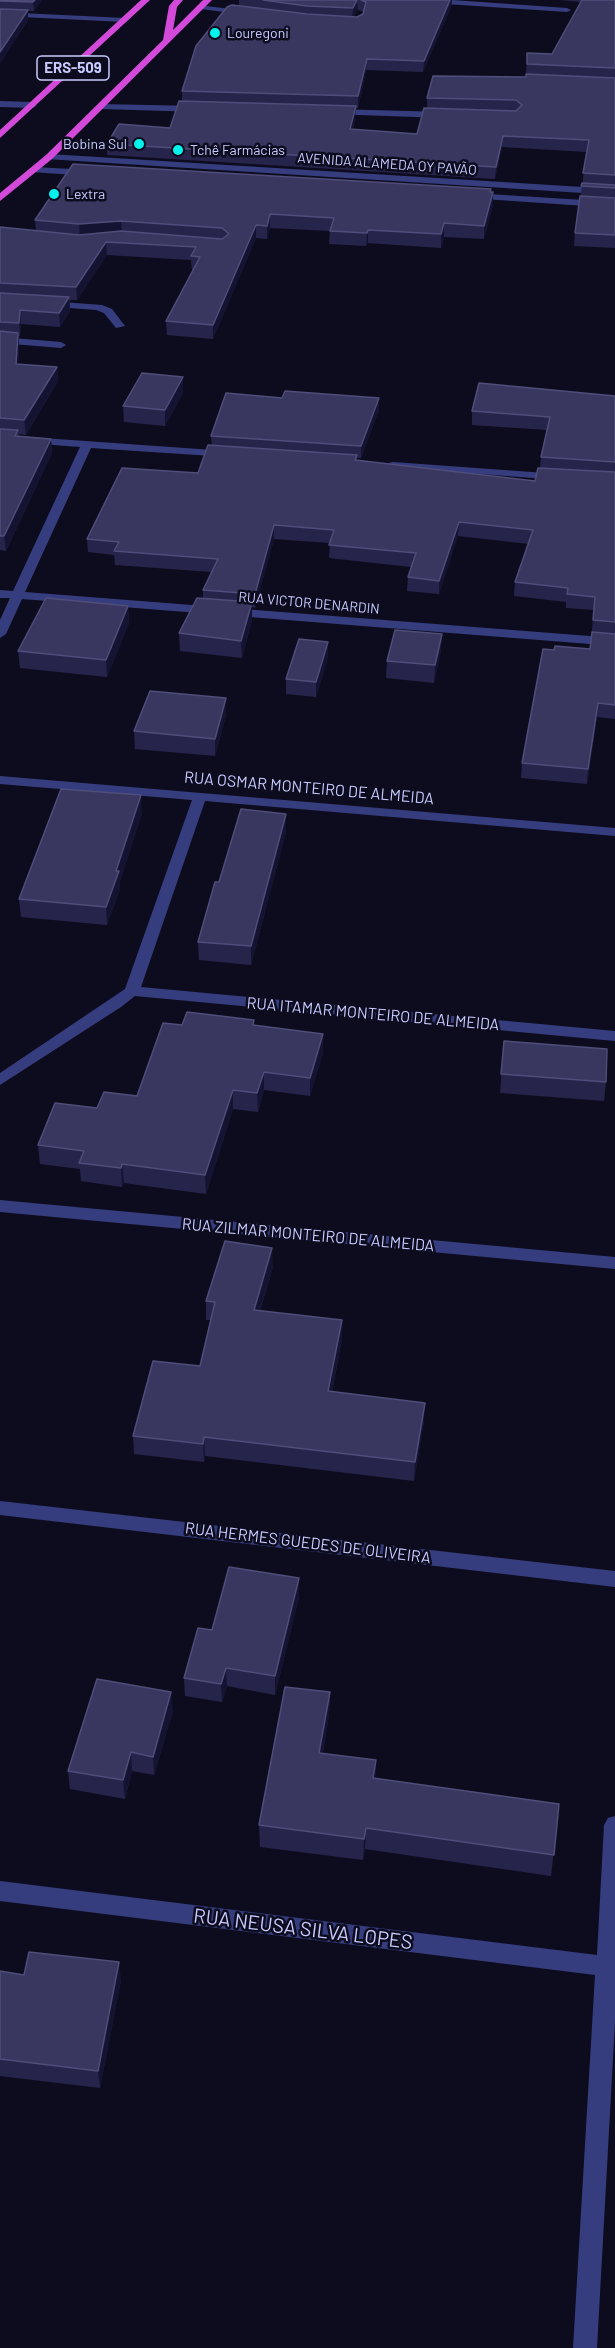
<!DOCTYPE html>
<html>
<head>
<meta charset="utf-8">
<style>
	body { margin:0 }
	canvas { display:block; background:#0d0c1e }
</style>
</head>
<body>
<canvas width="615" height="2348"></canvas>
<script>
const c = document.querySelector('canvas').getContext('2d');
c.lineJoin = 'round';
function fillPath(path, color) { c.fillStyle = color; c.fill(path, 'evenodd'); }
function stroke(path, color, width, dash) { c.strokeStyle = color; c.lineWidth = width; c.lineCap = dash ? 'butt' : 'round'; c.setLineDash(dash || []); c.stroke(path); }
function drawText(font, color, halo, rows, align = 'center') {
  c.font = font + ' Barlow,sans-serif'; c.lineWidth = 5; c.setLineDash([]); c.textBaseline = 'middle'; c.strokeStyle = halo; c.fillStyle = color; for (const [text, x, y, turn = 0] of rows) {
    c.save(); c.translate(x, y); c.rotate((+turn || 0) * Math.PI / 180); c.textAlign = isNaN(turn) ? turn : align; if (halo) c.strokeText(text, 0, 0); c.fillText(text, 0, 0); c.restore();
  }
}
const service = new Path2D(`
	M411,0H452L567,8L571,10L567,12L415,2Z
	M198,5L247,11L251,13L247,15L201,9H198Z
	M0,12L125,18L129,20L125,22L0,16Z
	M0,101L33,102L37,105L33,108L0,107Z
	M48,301L102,305L112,309L125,326L116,328L104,313L96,310L44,306L43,304Z
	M0,337L61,342L66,345L61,348L0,343Z`);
const minor = new Path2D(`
	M98,104L199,106L203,109L199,112L101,109L98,108Z
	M333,109L445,112L449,115L445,118L330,114V110Z
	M0,435L227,451L233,454L227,457L91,448L25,592L615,638V646L22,599L6,634L0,638V620L10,598H0V590L13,591L80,447L0,441Z
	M393,462L559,474L565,477L559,480L389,467V463Z
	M0,776L615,828V836L205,801L141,987L615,1031V1041L135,996L121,1007L0,1085V1073L125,989L192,800L0,784Z
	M0,1200L615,1257V1269L0,1212Z
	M0,1501L615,1571V1587L0,1515Z
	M615,1816V2022L597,2348H573L595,1975L0,1901V1881L597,1955L604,1825L608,1818Z`);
const tertiary = new Path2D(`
	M49,154L615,189V195L46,159V155Z
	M34,167L90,170L95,173L90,176L31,172L29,170Z
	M472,193L615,202V208L469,198L467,196Z`);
const trunk = new Path2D(`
	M141,0H150L0,138V130Z
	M174,0H183L177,7L173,30L203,0H212L52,159L0,201V193L46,155L163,40L169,6Z`);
const wall = new Path2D(`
	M0,0H42L34,11H28V20L0,63Z
	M239,0H452L451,7L423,72L366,70L358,108H355V118L353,129L417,134L427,108V98L526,77L527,53L552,54L581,2L560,0H615V253V248L574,246L575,233L587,152L502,147L495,179L107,155V144L170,128L182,101V91L239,6ZM358,10L364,12L363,14L357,17H353Z
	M493,192V205L484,239L444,237L441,248L368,243L366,246L329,244L330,231L270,228L267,239L256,238L213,339L167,335L166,321L193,270H192L191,260L107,255L77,300H70V311L60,327L21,324L20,336H19V347L18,364L57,367L58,381L26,435L19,434V436L51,439L52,453L6,551L0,550V227L36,231L35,220Z
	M183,377V393L165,426L124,422L123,406Z
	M615,396V719L597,717L587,784L521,778L522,763L554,650L590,649L594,610L566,608V602L514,596L515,582L529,544L458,536L439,594L407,591L408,577L411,567L329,558L330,543L274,539L255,608L252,607V620L242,658L180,651L179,633L203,598V590L212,572L115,565L114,555L88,552L87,539L198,473L212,445L211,436L282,398H379V410L361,458H357V460L535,481L540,468L541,457L547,430L472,425V411Z
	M128,606L129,623L107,677L20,668L18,651Z
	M441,651L434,683L386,678L387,661Z
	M328,657L316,697L286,694V679Z
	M226,715L215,756L135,749L134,731Z
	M142,813L120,881V889L107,925L21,917L19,899Z
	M286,832L251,965L199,960L198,942Z
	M182,1025H255L323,1052L310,1096L264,1090L258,1112L233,1109L206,1194L124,1183L122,1187L81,1181L80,1169L40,1164L38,1145L97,1108L137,1096Z
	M504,1041L606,1082L604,1101L500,1093Z
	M273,1267L260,1311L342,1339L332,1392L424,1421L414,1481L205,1456L204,1462L134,1454L133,1436L200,1366L211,1320H206V1301Z
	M299,1597L275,1695L227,1686L222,1702L185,1696L184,1678L212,1630Z
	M330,1692L329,1714L323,1753L376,1760L375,1779L559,1804L551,1876L365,1849L363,1860L260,1847L259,1825Z
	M173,1711L154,1775L132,1771L125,1799L70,1789L68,1771Z
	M0,1971L24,1975L121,1980L100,2088L0,2076Z`);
const shadedWall = new Path2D(`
	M35,0H42L34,11L33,2Z
	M357,0L358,10L352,19L353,8Z
	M450,0H452L451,7L423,72L424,61Z
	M28,10V20L0,63V52Z
	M367,59L366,70L358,108V96Z
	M356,106L355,118L350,141V129Z
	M503,136L502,147L495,179L496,167Z
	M493,192V205L484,239V226Z
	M270,214V228L267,239V226Z
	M121,221L122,234L80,238L79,224Z
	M444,223V237L441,248V234Z
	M256,225V238L213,339V325Z
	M368,230V243L366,246L367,233Z
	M106,242L107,255L77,300L76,287Z
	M69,297L70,311L60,327L59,313Z
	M20,310L21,324L20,336L19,323Z
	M18,333L19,347L17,378L16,364Z
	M57,367L58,381L26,435L24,420Z
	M183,377V393L165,426V410Z
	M379,398V410L361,458V446Z
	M51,439L52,453L6,551L4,536Z
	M459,522L458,536L439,594V581Z
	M274,525V539L255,608V594Z
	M252,602V620L242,658L241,641Z
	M128,606L129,623L107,677L106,660Z
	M442,634L441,651L434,683L435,665Z
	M328,642V657L316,697V682Z
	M226,698V715L215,756V739Z
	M598,703L597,717L587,784L588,769Z
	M141,795L142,813L120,881V889L107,925L106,907L116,871Z
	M286,814V832L251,965V946Z
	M323,1034V1052L310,1096V1078Z
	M264,1072V1090L258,1112L257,1093Z
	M233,1090V1109L206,1194L205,1175Z
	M122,1164L124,1183L122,1187L121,1168Z
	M272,1248L273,1267L254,1329V1310Z
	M342,1320V1339L328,1410V1391Z
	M425,1403L424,1421L414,1481L415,1462Z
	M204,1437L205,1456L204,1462L203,1444Z
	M299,1578V1597L275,1695V1676Z
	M226,1668L227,1686L222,1702L221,1684Z
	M171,1692L173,1711L154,1775L153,1757Z
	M330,1692L329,1714L319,1775V1753Z
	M131,1752L132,1771L125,1799L123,1780Z
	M376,1760L375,1782L373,1778Z
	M366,1828L365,1849L363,1860L364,1839Z
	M119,1962L121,1980L100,2088L98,2071Z`);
const building = new Path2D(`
	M0,0H35L33,2L0,1Z
	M263,0H357L353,8L307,6Z
	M361,0H450L424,61L367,59L358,96L182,91L196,46L227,7L232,5L307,14L357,17L363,14L366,2Z
	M582,0H615V68L527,64V53L552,54Z
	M0,9L28,10L0,52Z
	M526,74L615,78V175L583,173L589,140L503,136L496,167L107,144L119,124L170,128L179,101L356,106L350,129L417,134L424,108L516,111L522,105L516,100L427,98L433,76L526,77Z
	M73,164L491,189L490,192H493L484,226L444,223L441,234L368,230L367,233L330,231L334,218L270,214L267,226L256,225L213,325L166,321L200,257L191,256L196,247L106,242L76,287L0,283V227L79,235L121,231L222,239L229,234L222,228L121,221L79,224L35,220Z
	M582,183L615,185V188L581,186Z
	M580,196L615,198V235L575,233Z
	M0,293L69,297L59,313L20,310L19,323L0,322Z
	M0,331L18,333L16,364L57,367L24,420L0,418Z
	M142,373L183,377L165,410L123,406Z
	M479,383L615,396V462L541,457L550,417L472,411Z
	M285,391L379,398L361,446L211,436L226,393L282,398Z
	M0,429L18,430L15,436L51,439L4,536H0Z
	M208,445L357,455L355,460L535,481L538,468L615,472V622L593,620L595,597L567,594L568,588L515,582L533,530L459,522L439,581L408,577L416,553L329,545L334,530L274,525L255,594L203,590L218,559L114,551L119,542L87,539L122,468L198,473Z
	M46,598L128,606L106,660L18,651Z
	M197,598L252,602L241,641L179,633Z
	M395,630L442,634L435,665L387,661Z
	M592,632L615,634V705L598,703L588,769L522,763L543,649L554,650L555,646L590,649Z
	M299,639L328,642L316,682L286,679Z
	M150,691L226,698L215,739L134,731Z
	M61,789L141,795L116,871H119L106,907L19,899Z
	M241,809L286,814L251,946L198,942L215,882H219Z
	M187,1012L254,1020L253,1025L323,1034L310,1078L264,1072L257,1093L233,1090L205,1175L122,1164L121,1168L79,1163L84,1151L38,1145L55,1103L97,1108L104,1092L137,1096L163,1023L182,1025Z
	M504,1041L607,1049L606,1082L501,1074Z
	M225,1241L272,1248L254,1310L342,1320L328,1391L425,1403L415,1462L204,1437L203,1444L133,1436L153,1361L200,1366L215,1302L206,1301Z
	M229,1567L299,1578L275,1676L226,1668L221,1684L184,1678L198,1628L212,1630Z
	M97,1679L171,1692L153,1757L131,1752L123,1780L68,1771Z
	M285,1687L330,1692L319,1753L376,1760L373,1778L559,1804L554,1855L366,1828L364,1839L259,1825Z
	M29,1952L119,1962L98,2071L0,2059V1971L24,1975Z`);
const markers = [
	[215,33,6,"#00f4ed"],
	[139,144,6,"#00f4ed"],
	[178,150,6,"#00f4ed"],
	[54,194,6,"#00f4ed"]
];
const farPoinames = [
	["Louregoni",227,33],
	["Bobina Sul",127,144,"right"],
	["Tchê Farmácias",190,150],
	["Lextra",66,194]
];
const farStreetnames = [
	["AVENIDA ALAMEDA OY PAVÃO",387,164,4],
	["RUA VICTOR DENARDIN",309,603,5]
];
const shields = [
	[73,68,72]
];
const shieldNames = [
	["ERS-509",73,68]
];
const streetNames = [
	["RUA OSMAR MONTEIRO DE ALMEIDA",309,788,5],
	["RUA ITAMAR MONTEIRO DE ALMEIDA",373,1014,5],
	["RUA ZILMAR MONTEIRO DE ALMEIDA",308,1235,5],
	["RUA HERMES GUEDES DE OLIVEIRA",308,1543,7]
];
const nearStreetnames = [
	["RUA NEUSA SILVA LOPES",303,1929,7]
];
fillPath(service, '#363d7e');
fillPath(minor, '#363d7e');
fillPath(tertiary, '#363d7e');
fillPath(trunk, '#d34ada');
fillPath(wall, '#27244c');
fillPath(shadedWall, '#151332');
fillPath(building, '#393660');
stroke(building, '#4f4d79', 1.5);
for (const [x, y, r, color] of markers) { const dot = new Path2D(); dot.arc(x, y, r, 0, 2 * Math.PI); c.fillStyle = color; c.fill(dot); stroke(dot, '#0d0c1e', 2); }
drawText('14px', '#c9caff', '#0d0c1e', farPoinames, 'left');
drawText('14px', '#c9caff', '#0d0c1e', farStreetnames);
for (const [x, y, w] of shields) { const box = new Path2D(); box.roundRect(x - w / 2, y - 12, w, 24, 4.5); c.fillStyle = '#0d0c1e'; c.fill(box); stroke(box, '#c9caff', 1.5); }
drawText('bold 15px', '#c9caff', null, shieldNames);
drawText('16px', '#c9caff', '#0d0c1e', streetNames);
drawText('20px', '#c9caff', '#0d0c1e', nearStreetnames);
</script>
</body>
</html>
